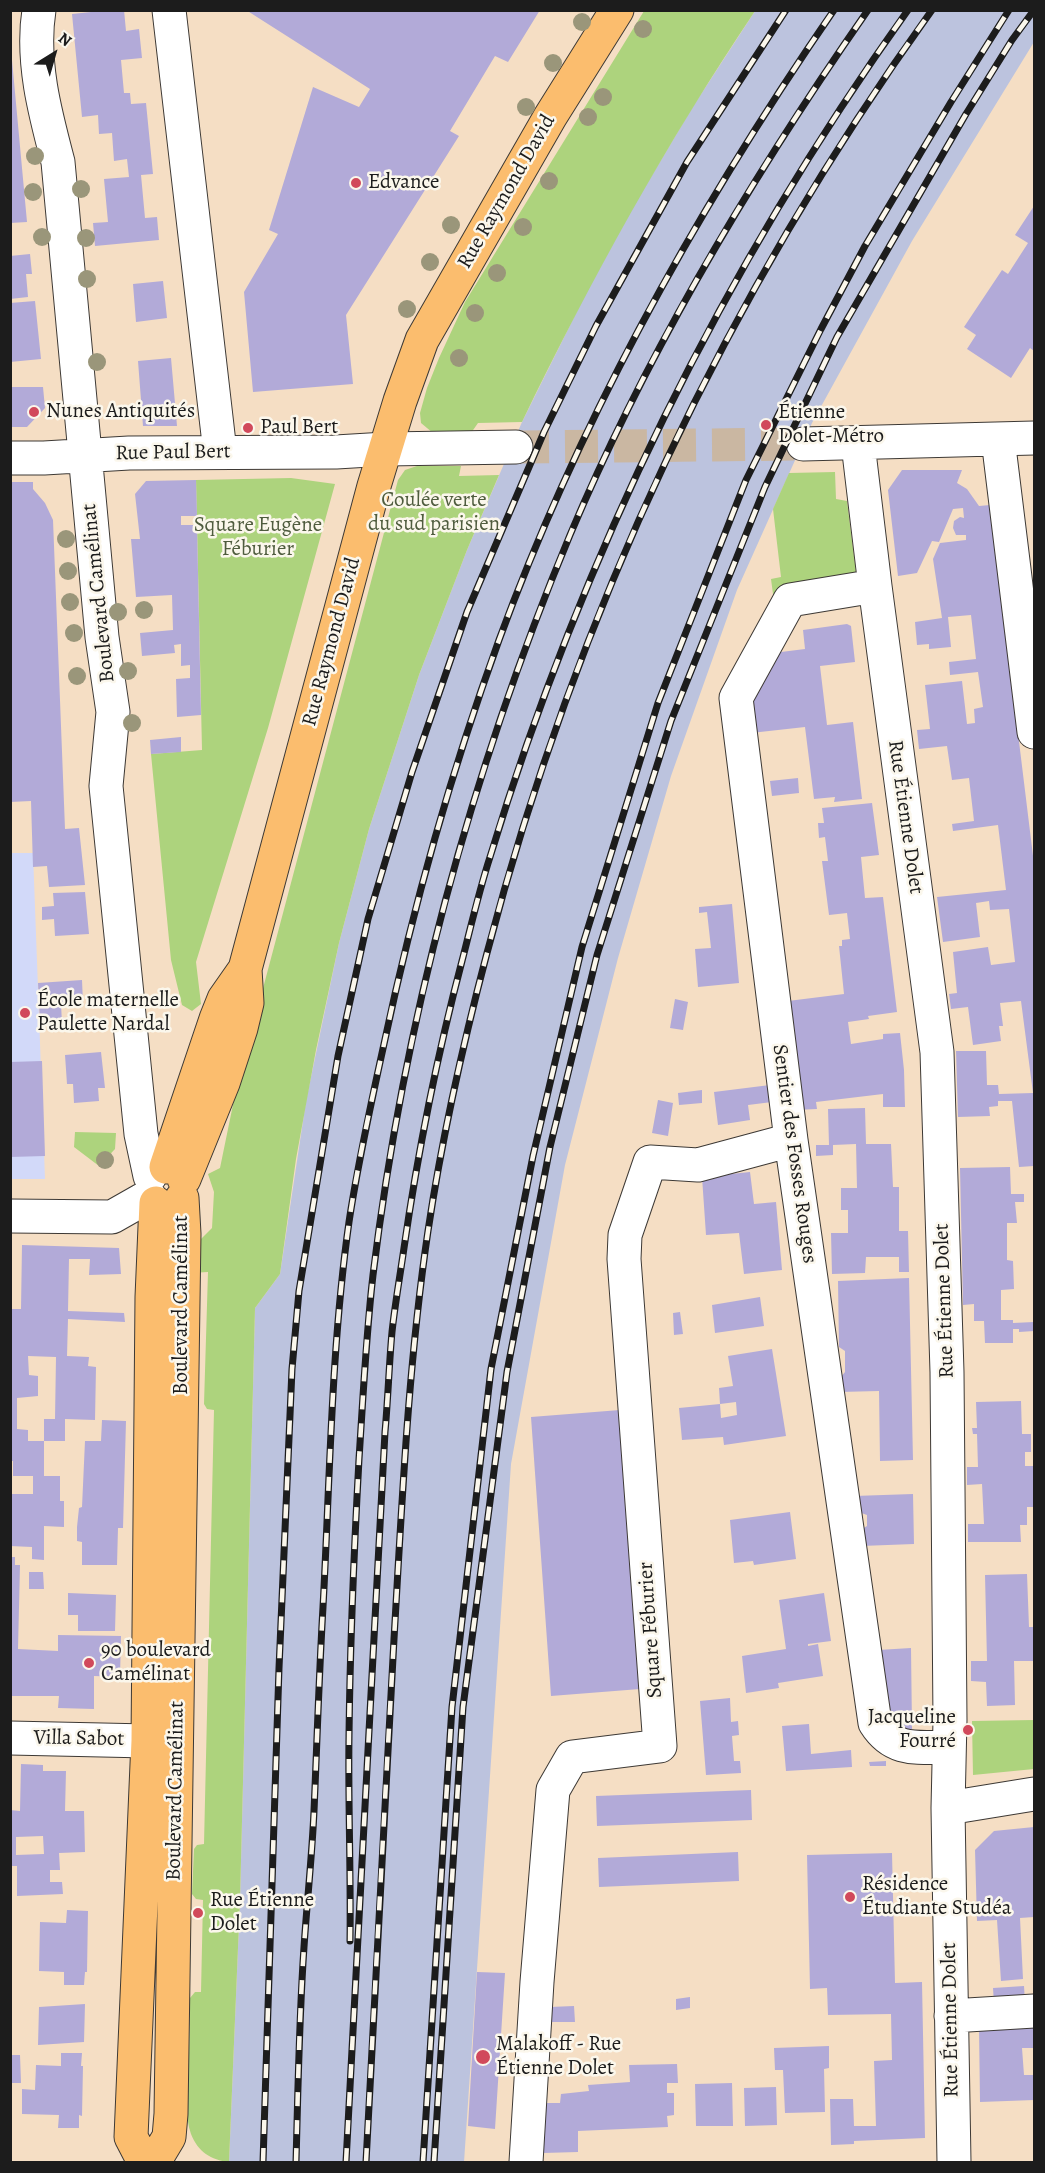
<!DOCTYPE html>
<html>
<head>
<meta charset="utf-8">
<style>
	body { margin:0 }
	#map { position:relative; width:1045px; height:2173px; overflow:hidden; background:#f5dec4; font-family:Alegreya,serif }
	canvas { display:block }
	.frame { position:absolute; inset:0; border:12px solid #1c1c1c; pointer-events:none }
	.north { position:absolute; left:24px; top:24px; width:60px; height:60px; -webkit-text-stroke:4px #fbf7ec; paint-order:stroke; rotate:37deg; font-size:16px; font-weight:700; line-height:24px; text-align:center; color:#1c1c1c }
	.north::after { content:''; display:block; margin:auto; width:21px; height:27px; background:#1c1c1c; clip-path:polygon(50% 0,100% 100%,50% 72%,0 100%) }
</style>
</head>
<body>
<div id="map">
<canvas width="1045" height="2173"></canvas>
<div class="frame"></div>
<div class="north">N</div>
</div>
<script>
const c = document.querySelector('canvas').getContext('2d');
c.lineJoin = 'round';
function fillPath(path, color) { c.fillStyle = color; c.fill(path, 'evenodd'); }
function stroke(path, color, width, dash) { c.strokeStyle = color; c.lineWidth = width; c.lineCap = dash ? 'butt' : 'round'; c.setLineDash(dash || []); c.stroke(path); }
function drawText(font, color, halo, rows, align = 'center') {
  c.font = font + ' Alegreya,serif'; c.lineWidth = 5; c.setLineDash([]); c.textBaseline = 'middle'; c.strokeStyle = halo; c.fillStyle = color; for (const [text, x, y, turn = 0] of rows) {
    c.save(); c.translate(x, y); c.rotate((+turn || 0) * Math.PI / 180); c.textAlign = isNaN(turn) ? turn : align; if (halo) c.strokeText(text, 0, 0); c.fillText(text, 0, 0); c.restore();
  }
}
const built = new Path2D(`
	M10,853H33L45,1179H11Z`);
const industrial = new Path2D(`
	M755,11H1034V42L912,241L812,423L792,467L737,590L671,776L618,958L565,1165L511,1464L464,2162H229L240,1900L255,1308L280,1274L306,1101L339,943L369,829L419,675L467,550L522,422L585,295L630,212L692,108Z`);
const green = new Path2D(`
	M644,11H755C667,142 591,279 522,422L478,423L471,433H433L421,423L420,413L427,388L439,358L465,302Z
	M417,466H461L459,476L499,475L467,550L419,675L369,829L339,943L316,1050L296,1159L280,1274L255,1308L240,1900L229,2162C211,2160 198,2152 191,2134C185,2118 188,2099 188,2082C189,2054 190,2026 190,1998L195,1992H201L203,1900L196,1899L192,1894L194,1849L197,1845L204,1844L214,1410L207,1409L204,1404L208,1272L190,1273L188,1252L212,1228L214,1192L208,1174L220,1168L236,1090L398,480L405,470Z
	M835,472L836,499L847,501L856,572L786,590L775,609L771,579L781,577L773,509L789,473Z
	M291,478L335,484L268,728L196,962L201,1004L192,1011L182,1005L171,960L151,754L202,750L196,480Z
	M75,1132L116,1133L115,1149L99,1166L74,1147Z
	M1034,1720V1769L973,1775L972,1721Z`);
const building = new Path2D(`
	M91,10H124L126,31L139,29L142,58L121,60L124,93H130L131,104L146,103L153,174L141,175L145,218L157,217L159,240L95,246L93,223L108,222L104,179L129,177L127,159L114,161L112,133L99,134L98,115L82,117L72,14L91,12Z
	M246,10H540L508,62L495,56L450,131L459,136L346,315L353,384L253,392L244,292L278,234L269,230L313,87L359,107L370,89Z
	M10,60H12L27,222L10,223Z
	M1034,206V351L1030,348L1011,378L967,349L976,335L964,327L1002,270L1008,274L1028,243L1015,235Z
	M30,254L32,274H26L28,297L10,299V256Z
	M163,281L167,318L136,322L133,284Z
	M35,301L41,359L10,362V303Z
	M171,358L177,426H143L138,361Z
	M10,387H43L45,408L27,427H10Z
	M902,470H962L957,483L967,489L979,506L990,505L1034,864V1166L1019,1167L1012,1101H998V1106L989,1107L990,1116L958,1117L956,1051H986L987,1085H998L999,1094L1033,1093L1021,1001L1000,1003L1003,1026H999L1001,1041L973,1045L968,1007L951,1009L949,994L957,993L953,952L988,947L991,965L1015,962L1009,909L990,910L989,901L976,903L980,937L943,942L937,897L1006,890L998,825L953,831L952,824L974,821L969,778L952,780L947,746L919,749L917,730L930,729L925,685L962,681L967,724L975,723L974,709L983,707L978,672L950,675L949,662L976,659L971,615L948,617L951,647L929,649V644L917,645L915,622L942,618L933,559L940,543L966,540V535H956L953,528L954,521L960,517L964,518L963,508L953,509L939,542L932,541L917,573L898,576L888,490Z
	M196,480L197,516H181V525H197L201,715L177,717L176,679L190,678V665L181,666V644L174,645L175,653L142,656L140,633L173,630L172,595L136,597L131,539H140L135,494L146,481Z
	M10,482H33V489L45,503L53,520L65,829L79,828L85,885L49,887L47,866L33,867L31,801L10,802Z
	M847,624L851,626L855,662L820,666L827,725L853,722L862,799L834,802L835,797L814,799L805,727L751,733L748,697L773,653L805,649L803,630Z
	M181,737V752L151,754L150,740Z
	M798,778L799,793L772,796L770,781Z
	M872,803L879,855L861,857L865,898L883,897L897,1012L868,1016L869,1019L848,1022L851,1044L883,1039V1034L900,1033L904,1070L905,1107H883V1094L816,1102L817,1109L796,1110L780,1002L844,994L839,946H842V940L850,939L847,913L829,915L822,861H828L825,837L819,838L818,823H824L822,808Z
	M85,892L89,934L55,936L54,919L42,920V907L54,906L53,893Z
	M732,904L739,983L698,987L695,949L711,948L707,912L699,913V907Z
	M82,980L83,1003L61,1004L62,1023L40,1024L38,983Z
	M675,999L688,1002L683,1030L670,1028Z
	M101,1052L105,1088H98L99,1101L74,1103L73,1084H67L65,1055Z
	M42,1061L45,1156L10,1157V1062Z
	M770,1085L772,1102L748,1105L750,1120L718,1125L714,1092Z
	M702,1090V1103L679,1105L678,1093Z
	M658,1100L673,1103L668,1136L652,1133Z
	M865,1108L866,1144H891L893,1187H899V1231H908L909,1272H899V1257H866L865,1273L832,1274L831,1233H848V1210H841V1188H857L856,1144L833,1145V1155L816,1156V1145H829L828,1109Z
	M1010,1167L1011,1194H1024V1202H1015L1017,1223H1007V1260L1013,1261L1014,1289L1001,1290V1320H1013V1323L1034,1322V1331L1019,1332V1329H1013V1343H985L984,1321H974V1304L963,1305L960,1168Z
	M750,1172L754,1204L776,1202L782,1270L744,1274L739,1233L706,1235L702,1177Z
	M22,1245L119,1248L121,1274L89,1275L90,1259H69L68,1311L124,1313L125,1322L68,1319L67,1356L89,1357L88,1366L96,1367L95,1420L65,1419V1441H44V1476H60V1501H64V1527L44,1526V1560L32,1559V1547L10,1546V1494H33V1476H13V1461H10V1309H21ZM28,1356L56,1357L55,1419H44V1441H28V1430L17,1429V1398L38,1396V1376L29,1375Z
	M909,1278L913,1460L880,1461L879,1391L839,1392L840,1378L845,1372V1351L839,1347L838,1281Z
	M760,1297L764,1326L715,1333L712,1305Z
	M680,1312L683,1334L674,1335L673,1313Z
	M772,1349L786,1436L724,1445L723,1437L682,1440L679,1408L720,1404L721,1418L737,1415L736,1402L720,1404L719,1388L733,1386L728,1356Z
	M1021,1401L1022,1434H1031V1452H1025V1466H1034V1507H1027V1525H1020L1021,1542H968V1524H984L982,1484L967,1485V1467H978L977,1434H973L972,1428H977L976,1402Z
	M620,1410L640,1689L551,1696L531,1417Z
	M102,1420L126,1421L123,1528H118L117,1565H82V1542L77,1541V1527L79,1508L82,1507L85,1441H101Z
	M913,1494L914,1544L861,1546L859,1531L867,1526V1515L856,1511L854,1496Z
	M790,1512L796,1559L754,1565L753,1561L734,1563L730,1520Z
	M10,1557H15V1565H20L18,1649L58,1651V1635L121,1636L120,1677L94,1676V1709L58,1708L59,1696H10Z
	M29,1572H43L44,1589H29Z
	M1027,1574L1029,1627H1034V1661H1014L1015,1705L987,1706L986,1682L971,1681V1661H987L985,1575Z
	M68,1593L116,1595L115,1631H78V1615H68Z
	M824,1593L831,1641L808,1644V1646L818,1644L823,1676L778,1683L779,1688L746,1693L742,1656L786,1649L779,1600Z
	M911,1648L912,1729H900L887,1720L878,1650Z
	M730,1698L731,1722L738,1721L739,1735L732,1736L734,1761H740L741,1773L706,1775L700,1701Z
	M809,1724L811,1754L851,1750L852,1767L786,1771L782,1726Z
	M886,1761V1766H870L869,1762Z
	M21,1764L43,1765V1771H66L65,1811H84L85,1852L59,1853L60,1870H50V1882H62L63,1894L17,1896V1866H10V1810L20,1811ZM43,1836L44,1854L16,1855V1837Z
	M751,1790L752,1820L597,1826L596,1796Z
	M1034,1827V1917L1020,1918L1023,1979L1001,1981L997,1920L977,1921L975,1850L994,1831Z
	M738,1852L739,1881L599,1887L598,1858Z
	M892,1853L895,1983L922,1982L925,2138L854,2141V2144L831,2145L830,2099H853L854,2126H876L874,2061L892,2060L891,2014L828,2015L827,1988L810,1989L807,1855Z
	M67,1910L88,1911L87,1972H85L84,1985H64V1972L39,1971L40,1922L66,1923Z
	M477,1972L505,1973L495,2129L468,2126Z
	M1024,1986L1025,2002L994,2004L993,1988Z
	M690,1997V2008L676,2010V1999Z
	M85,2004L84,2042L38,2045L39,2007Z
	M574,2006L575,2022H550V2007Z
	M1034,2023V2048H1022L1024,2075H1034V2100L980,2102L979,2026Z
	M829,2046V2068L824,2069L825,2112L785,2113L783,2070H775L774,2048Z
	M61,2053H82L81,2066H83L82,2116L79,2115V2128H58L59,2115L22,2114V2089L35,2090L36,2065L61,2066Z
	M10,2055H20L21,2083H10Z
	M677,2064L678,2083H667V2093H674V2115L667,2116L668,2127L578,2131V2152L543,2153L546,2103H560L561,2094L589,2091L588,2085L630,2082L629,2065Z
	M732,2083L733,2126H696L695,2084Z
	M776,2087L777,2125L745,2126L744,2088Z`);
const minorTunnel = new Path2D(`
	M516,447L803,444`);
const minor = new Path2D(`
	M39,10C31,61 45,113 58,162L102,637L113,712L106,786L141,1134L150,1176
	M169,10L220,452
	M998,439L1034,732
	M803,444L1034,438
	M858,444L875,586L937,1052L947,1372L950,1720L948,1808L954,2162
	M10,458H44L129,453L336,452L386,449L516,447
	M875,586L790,600L736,698L791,1140L875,1723C894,1753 918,1747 949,1747
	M10,1216L112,1217L149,1196
	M10,1738L148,1741
	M948,1808L1034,1794
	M951,2016L1034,2011
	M526,2162L537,1982L553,1790L572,1757L660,1746L624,1259L625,1235L650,1162L698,1165L791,1140`);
const major = new Path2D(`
	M166,1167L216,1019L224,999L245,969
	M184,1179L223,1083L241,1028L247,1003L245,969L374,486L400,401L422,340L550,117L617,10
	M144,2162L131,2137L148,1741L152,1297L156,1203
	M154,2162L169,2137L171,2114L184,1234L182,1198`);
const rail = new Path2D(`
	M350,1941C351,1872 348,1804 349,1736C350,1643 354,1551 359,1459C363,1398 366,1336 373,1275C404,1021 471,772 570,535C648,350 753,175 868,10
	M263,2162L279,1668L292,1369L299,1291L338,1056L368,919L412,772L467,612L544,432L596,326L687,162L786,10
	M296,2162C298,2091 299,2019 304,1947C307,1902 312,1856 314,1811C317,1743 319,1675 323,1607C330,1479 331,1349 349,1222C358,1162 371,1103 384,1044C413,907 451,772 499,640C581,417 699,206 834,10
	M346,2162L385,1432C388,1399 389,1365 392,1332C395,1304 400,1276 404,1248C418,1151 437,1056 462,961C471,926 479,891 490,857C582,555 724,267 908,10
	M366,2162C375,1988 384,1814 394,1639C402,1503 408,1366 428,1231C442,1137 463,1044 487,953C576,613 727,295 932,10
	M423,2162L452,1707L491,1369L533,1156L582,947L658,703L746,480L821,329L865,246L951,102L1009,10
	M434,2162L463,1707L507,1372L550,1147L597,955L671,721L765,487L837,337L966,114L1012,40L1034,10`);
const trees = [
	[582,22],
	[643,29],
	[553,63],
	[603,97],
	[526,107],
	[588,117],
	[35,156],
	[549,181],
	[81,189],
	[33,192],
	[451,225],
	[523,227],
	[42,237],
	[86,238],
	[430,262],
	[497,273],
	[87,279],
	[407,309],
	[475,313],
	[459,358],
	[97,362],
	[66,539],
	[68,571],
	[70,602],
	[144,610],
	[118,612],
	[74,633],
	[128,671],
	[77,676],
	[132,723],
	[105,1160]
];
const markers = [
	[356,183,6,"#d1495b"],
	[34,412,6,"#d1495b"],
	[766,425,6,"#d1495b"],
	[248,428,6,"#d1495b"],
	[25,1013,6,"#d1495b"],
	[89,1663,6,"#d1495b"],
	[968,1730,6,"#d1495b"],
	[850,1897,6,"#d1495b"],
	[198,1913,6,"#d1495b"],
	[483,2057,8,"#d1495b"]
];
const poiNames = [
	["Edvance",368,183],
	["Nunes Antiquités",46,412],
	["Étienne",778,413],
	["Dolet-Métro",778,437],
	["Paul Bert",260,428],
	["École maternelle",37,1001],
	["Paulette Nardal",37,1025],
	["90 boulevard",101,1651],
	["Camélinat",101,1675],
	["Jacqueline",956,1718,"right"],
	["Fourré",956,1742,"right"],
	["Résidence",862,1885],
	["Étudiante Studéa",862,1909],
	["Rue Étienne",210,1901],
	["Dolet",210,1925],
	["Malakoff - Rue",496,2045],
	["Étienne Dolet",496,2069]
];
const streetNames = [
	["Rue Raymond David",507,192,-60],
	["Rue Paul Bert",173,453,-1],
	["Boulevard Camélinat",99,593,-96],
	["Rue Raymond David",332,642,-75],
	["Rue Étienne Dolet",905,817,82],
	["Sentier des Fosses Rouges",794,1154,82],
	["Rue Étienne Dolet",945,1301,-92],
	["Boulevard Camélinat",182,1305,-90],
	["Square Féburier",651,1630,-94],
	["Villa Sabot",79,1739,1],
	["Boulevard Camélinat",176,1791,-89],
	["Rue Étienne Dolet",951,2020,-91]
];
const parkNames = [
	["Coulée verte",434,501],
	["du sud parisien",434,525],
	["Square Eugène",258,526],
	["Féburier",258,550]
];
fillPath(built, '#d2d9f9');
fillPath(industrial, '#bcc3de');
fillPath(green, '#add37d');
fillPath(building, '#b2aad8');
stroke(minorTunnel, '#cab7a2', 33, [33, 16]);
stroke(minor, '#3d3935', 35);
stroke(major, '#3d3935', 35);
stroke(minor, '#fff', 33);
stroke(major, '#fbbd6e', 33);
stroke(rail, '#1c1c1c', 7);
stroke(rail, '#fbf7ec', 4.5, [14]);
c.fillStyle = '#9a967a';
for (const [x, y] of trees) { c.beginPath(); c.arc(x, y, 9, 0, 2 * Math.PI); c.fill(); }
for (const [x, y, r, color] of markers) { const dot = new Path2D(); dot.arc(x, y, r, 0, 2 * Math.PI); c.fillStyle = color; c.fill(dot); stroke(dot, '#fbf7ec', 2); }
drawText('21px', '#1c1c1c', '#fbf7ec', poiNames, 'left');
drawText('21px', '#1c1c1c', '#fbf7ec', streetNames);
drawText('21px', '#4f5c3e', '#fbf7ec', parkNames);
</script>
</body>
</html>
